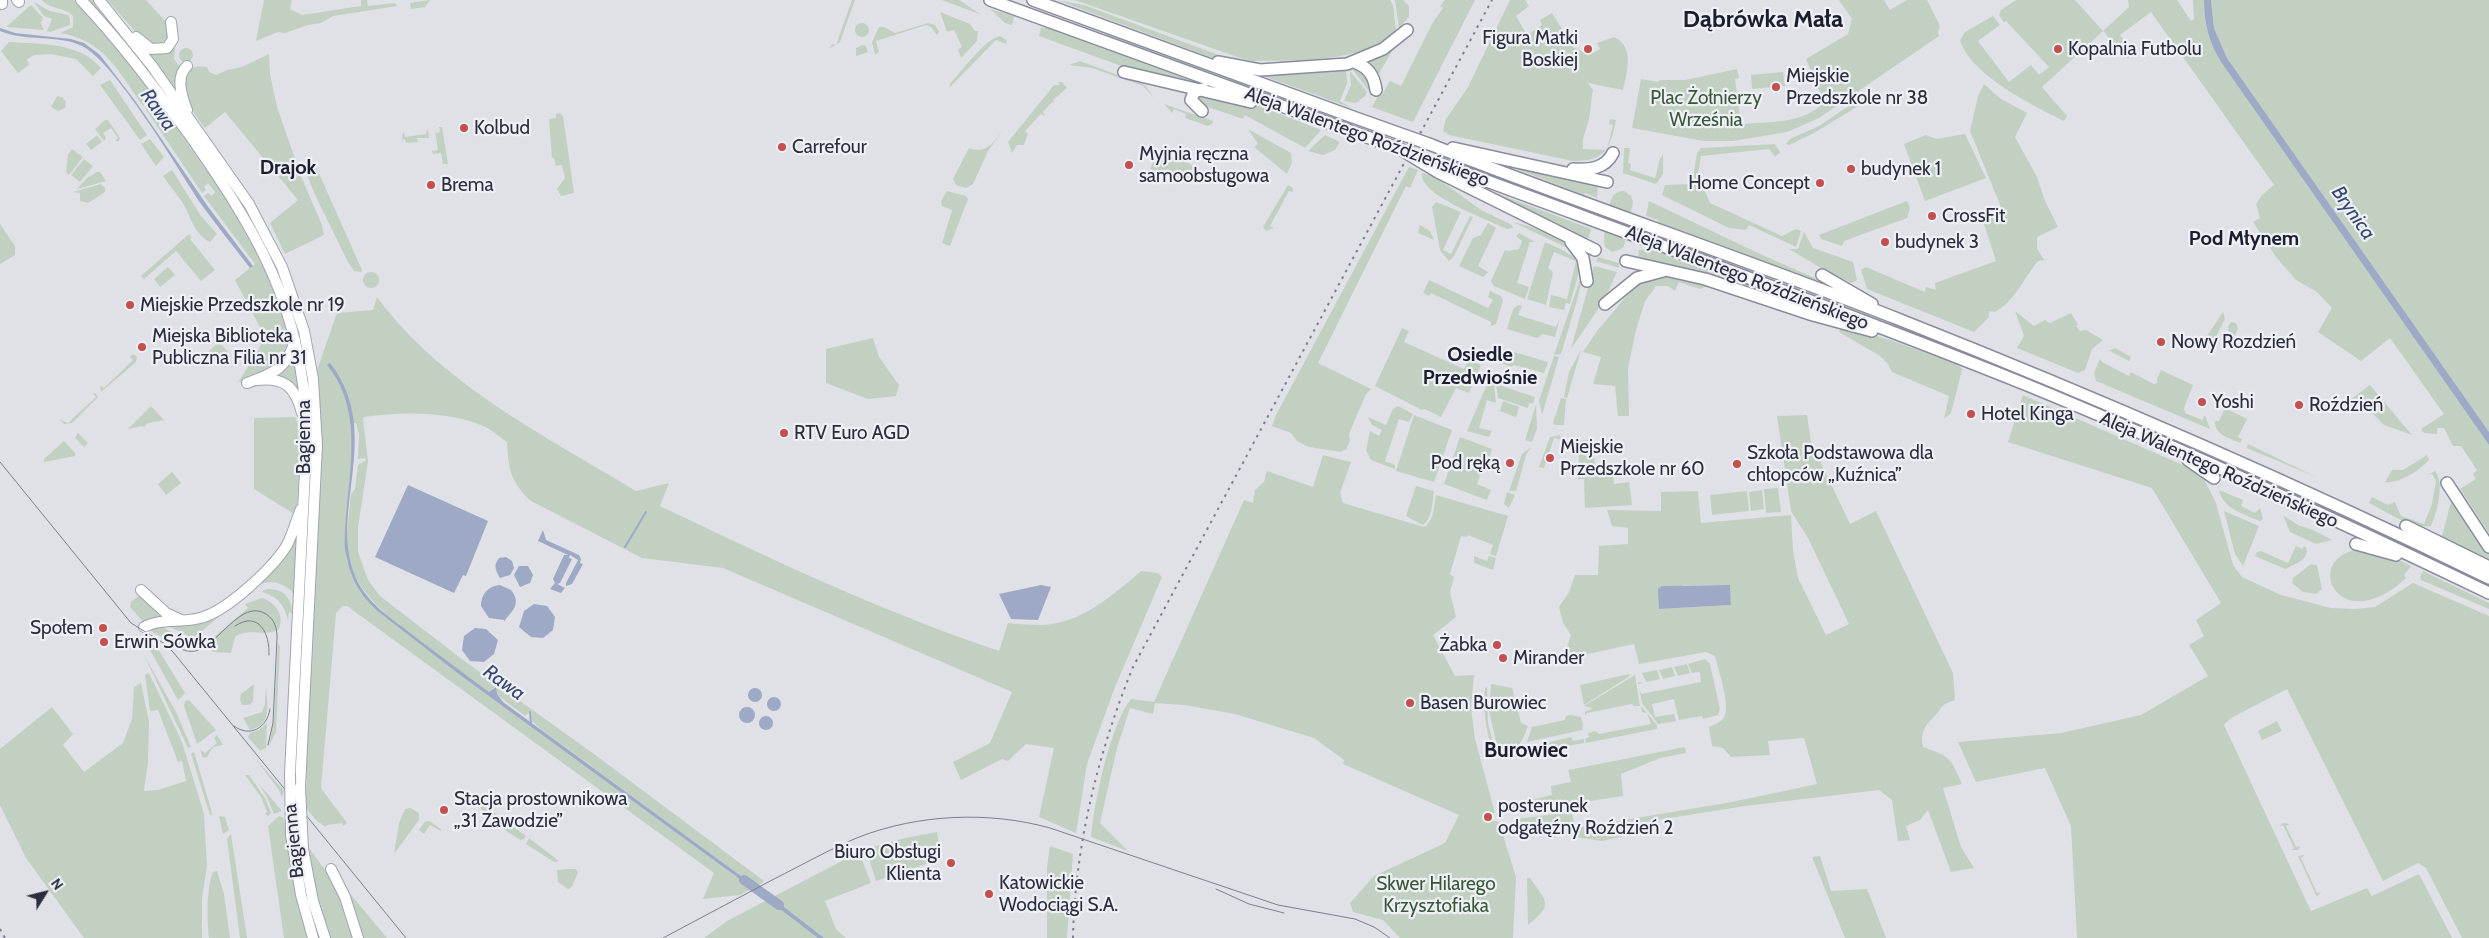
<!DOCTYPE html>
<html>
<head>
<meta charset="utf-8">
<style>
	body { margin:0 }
	#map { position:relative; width:2489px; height:938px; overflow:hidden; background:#dfe1e7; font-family:Cabin,sans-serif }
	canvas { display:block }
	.north { position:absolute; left:20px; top:868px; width:50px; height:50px; -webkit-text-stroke:4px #eef0f5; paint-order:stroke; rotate:54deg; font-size:14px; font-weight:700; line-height:20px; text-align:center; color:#292d3d }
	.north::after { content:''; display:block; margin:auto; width:18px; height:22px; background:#292d3d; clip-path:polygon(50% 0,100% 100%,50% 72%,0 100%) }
</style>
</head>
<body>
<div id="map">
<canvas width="2489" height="938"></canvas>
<div class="north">N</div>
</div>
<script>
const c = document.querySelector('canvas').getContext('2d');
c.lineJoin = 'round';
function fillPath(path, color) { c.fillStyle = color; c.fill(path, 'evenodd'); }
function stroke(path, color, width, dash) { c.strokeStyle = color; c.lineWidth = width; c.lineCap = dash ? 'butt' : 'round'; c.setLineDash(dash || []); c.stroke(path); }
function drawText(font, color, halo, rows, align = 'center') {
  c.font = font + ' Cabin,sans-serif'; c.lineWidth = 4.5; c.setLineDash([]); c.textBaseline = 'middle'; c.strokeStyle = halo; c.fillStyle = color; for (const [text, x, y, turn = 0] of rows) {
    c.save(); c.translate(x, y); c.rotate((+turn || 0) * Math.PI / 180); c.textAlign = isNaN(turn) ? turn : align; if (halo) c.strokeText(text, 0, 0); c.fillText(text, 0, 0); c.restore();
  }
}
const green = new Path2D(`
	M42,0H74L107,33L178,127L189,146L222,192L267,268L291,338L288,353L266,373L241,383L239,381L259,349L264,335L235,280L255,264L204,196L208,193L212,196L215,192L208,183L204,187L206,190L202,193L145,108L149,106L151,109L155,108L148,98H145L147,103L143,106C119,72 104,40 60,33L73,27V16C65,7 51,10 42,0Z
	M87,0H93L125,36L239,194L272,253L292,304L309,371L314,438L295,787L294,773L308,502L292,315L264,244L237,198Z
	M107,0H146L167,23L168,42L157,48L143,40Z
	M264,0H292L290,9L302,15L361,6V0H367L368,6L395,3L397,6L333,16L321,23L308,25L285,33L278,32L256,41Z
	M430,0L425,7L411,9L410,3Z
	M852,0H855L840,42L829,49L832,44L836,45Z
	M942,0H959L980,14H979Z
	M1057,0L1084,5L1224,57L1248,63L1266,64L1345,59V61C1299,65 1254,70 1210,57Z
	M1075,0H1390L1393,5L1396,31C1361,64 1298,60 1252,61L1240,58Z
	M1395,0H1403L1409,6V17L1399,28Z
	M1445,0H1475L1413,122L1372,107L1379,94L1382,95L1390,81L1401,86L1433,22L1443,8L1440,6Z
	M1510,0H1525L1529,6L1516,16L1527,35L1542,25L1540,20L1552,13L1574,48L1585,52L1590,50L1593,53L1600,49L1597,43L1614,37C1635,46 1627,73 1623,90L1588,83L1593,90C1591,99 1591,106 1590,113C1589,125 1581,137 1583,149L1607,150L1613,125L1609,124L1610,119L1616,120C1610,150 1605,161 1573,161L1449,135L1443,131L1446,119L1468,87Z
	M1839,0H1884L1890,10L1907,0H1927L1940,26L1938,32L1939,36L1819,118L1787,132L1733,141H1704L1632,128L1641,79L1658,82L1660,80H1685L1737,69L1739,78L1735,79L1741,124C1767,122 1805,124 1824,102L1806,59L1848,34L1852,19Z
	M2016,0H2075L2103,31L2129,7L2128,0H2177L2191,21L2194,19L2193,0H2204C2204,23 2209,43 2221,62L2489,445V533L2460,489L2476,479L2473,474L2477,470L2461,446H2453L2444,428H2437V434L2424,433L2421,429L2444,414L2390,338L2361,361L2318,332L2332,308L2317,292L2296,280L2276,257L2253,222L2260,218L2256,204L2262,195L2274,185L2151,12L2120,35L2134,52L2128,59L2103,31L2042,87L2067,116L2064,121C2034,106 1970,75 1960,40L1965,32L1993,16L2000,25L1978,41L2009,82L2031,65L2039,75L2049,67L2006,21L2004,22L1999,15L2001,10Z
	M2211,0H2489V432L2227,58L2214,28Z
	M34,2L50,11L68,15L70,19V25L50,32L47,31L52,19L44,16Z
	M31,5L43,18L41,23L44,30L6,27Z
	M990,9L1014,16L1012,25L1005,23Z
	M940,12L970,24L975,31H978L977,41L961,58L958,49L962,47L954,30L947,32Z
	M855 30a7 7 0 1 1 14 0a7 7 0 1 1-14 0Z
	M928,23L935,25L939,32L937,35L931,27L926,25L876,41L879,52L875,55L872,42L879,27H884L895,33Z
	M1046,27L1209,87L1143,74L1039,36L1041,28Z
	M1106,33L1329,114L1350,122L1349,124L1330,118L1106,36Z
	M1000,36L1006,40L1007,44L996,40L949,88L950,84C961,72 985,39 1000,36Z
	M9,42C40,44 79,42 101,68L93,76L76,59L51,54L35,55L27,59L29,65L18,73L1,51Z
	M862,45L866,46L868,52L856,56V48Z
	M1395,46L1377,77L1363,63Z
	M175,48L174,59L180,67L178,94L148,54H162Z
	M179 55a7 7 0 1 1 14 0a7 7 0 1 1-14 0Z
	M269,54L270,74L277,107L301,176L322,225L324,235L285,254L270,223L298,200L225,112L205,128C188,106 182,96 187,69C198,66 196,66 207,67L209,72L216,75L227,70L242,67Z
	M1080,61L1145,85L1154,98L1143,86L1092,68L1069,65Z
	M1350,66H1355L1372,82L1368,90Z
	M1346,67L1347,83L1340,101L1352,108L1250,71Z
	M1350,71L1367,92L1365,96L1356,103L1344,101L1351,85Z
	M1783,72L1785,86L1752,89L1751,75Z
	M110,80L147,135L140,140L100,85Z
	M1058,82H1062L1067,88L1053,100L1055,103L1052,102L1043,112L1045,116L1041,114L1025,131L1028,134L1024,145H1017L1012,153L1008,142L1054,85H1060Z
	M1984,84L2001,99L2027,113L2015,137L2037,177L2045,201L2058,227L2037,237V248L2044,260L2038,261C2023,279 2015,301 1995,312L1989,311V317L1974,332L1867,289L1861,270L1866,267L1925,292L1926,287L1936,290L1935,283L1996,261L1983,221L1988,217L2003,212L1970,131L1978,96Z
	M1868,93L1873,97L1814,133L1789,145L1786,144L1790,139L1819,126Z
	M1199,95L1254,104L1321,130L1305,148L1245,115L1243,119L1199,104Z
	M57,96L62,97L66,102L65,108L58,111L51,107Z
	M1164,104L1213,121V123L1208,126L1185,118L1186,114L1174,109L1172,113Z
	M560,113L563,116L574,193L561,196L557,189L565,178L562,165L556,166L554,158H552L549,119L556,118V114Z
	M105,120H108L120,138L119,141H115L118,138L111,128L103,133L106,138L104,141L95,129Z
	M439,127H442L448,164H443L441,153L433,154L432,151L438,150L435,130L436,133L440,132Z
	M428,129L429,138H417L418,142L406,143L405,139L402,140L403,147L402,134L404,133L405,137L426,134Z
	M1004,129L988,151L973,184L966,188L956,185L953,179L969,148C987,155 993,142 1004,129Z
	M1248,129L1291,153L1292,162L1287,174L1254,147L1258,144Z
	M1965,134L1986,178L1925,201L1904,144L1926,135L1936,139Z
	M97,135L102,142L91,150L86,144Z
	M1325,135L1340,142L1335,150L1323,155L1308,151Z
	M150,139L164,157L156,166L141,144Z
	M1775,144L1780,152L1775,157L1769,149L1701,156L1698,174L1710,203L1782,236L1796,229L1801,231L1796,247L1749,225L1746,230L1729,228L1662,195L1665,185L1692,184L1697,153L1701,148Z
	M1624,148H1630L1628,163L1631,164L1630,170L1655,178L1660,159L1663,154V174L1656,184L1623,173Z
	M72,149L83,157L69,175L66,172L68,154Z
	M1157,153L1191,164L1194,170L1190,182L1186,183L1150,169Z
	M84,159L93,166L80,182L71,175Z
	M313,160L362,270L361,272L354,271L348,262L316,197L303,165Z
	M1501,163L1598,183L1597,198L1585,193L1584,195Z
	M1409,167L1418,170L1410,188L1406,186L1318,363L1371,389L1366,394L1349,434L1350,441L1346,450H1343L1341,452L1309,447L1297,441L1291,433L1272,426L1276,415Z
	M172,170L201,216L217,234L210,242C198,237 191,221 187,211C182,199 170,187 163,176Z
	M97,172H100L106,181L77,189L87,178Z
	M1422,173L1434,176L1481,210L1512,225L1513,228L1507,229L1500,226C1482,217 1419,195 1422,173Z
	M1456,178L1591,229L1587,242Z
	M101,184L105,188V192L88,203L80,201V193L73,192Z
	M1288,185L1293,188V192L1289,191L1270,226L1274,228L1266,231L1263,227Z
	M947,191L966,196L968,199L950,246L942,243L952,210L942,206L941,201Z
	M1624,191L1631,196L1633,202L1624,246L1621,249L1612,252L1605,247C1602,240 1608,203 1613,196C1616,192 1620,191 1624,191Z
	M1649,201L1760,254L1849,293L1657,222L1658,220L1646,216Z
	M1907,201L1910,208L1907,218L1844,241L1842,246L1821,239L1819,235Z
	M1436,202L1461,212L1443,250L1451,254L1470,216L1473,217L1454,256L1449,261L1440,250L1432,207Z
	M1513,222C1537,228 1558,235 1576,252Z
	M1488,223L1496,228L1478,266L1488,272L1483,277L1459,266L1473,238L1481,235Z
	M0,224L15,246V255L0,264Z
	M1420,225L1430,231L1434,240L1418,233Z
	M1804,232L1813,248L1853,262L1857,280L1852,283L1826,271L1789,249H1798Z
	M1519,233L1535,242H1530L1517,283L1529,287L1525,299L1494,286L1491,281L1505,250L1508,251L1519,249L1522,241L1516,236Z
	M189,234L192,238L190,239L215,270L201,281L176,251L144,279L141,276Z
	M1545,242C1588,261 1582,261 1570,304L1566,303L1564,310L1549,307L1551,295L1567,299L1576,261L1554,252L1548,268L1553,272L1546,305L1527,299Z
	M1651,249L1827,314L1638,260L1639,250Z
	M1598,257L1619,263V268L1596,261Z
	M1594,266L1617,272L1605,299L1571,349Z
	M168,267L175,275L160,287L154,279Z
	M1583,271L1578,297L1561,354L1554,355Z
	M363 280a8 8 0 1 1 16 0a8 8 0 1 1-16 0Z
	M1657,275C1671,275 1698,275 1708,286L1700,289L1679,282L1675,291L1668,286H1656L1645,301L1636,330L1628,368L1629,416H1618L1615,386L1593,384L1601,357L1583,352L1597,331L1634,287Z
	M1429,280L1488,308L1493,300L1488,297L1490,291L1501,296L1503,301L1496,324L1491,326V322L1431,293L1429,296L1423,293Z
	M377,297C442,385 544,435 636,491L669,483L660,506C771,559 883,612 999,651L1008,623C1019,624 1032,625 1043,625C1082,623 1113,595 1141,571L1158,573L1162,577L1115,687L1087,764L1076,833L1039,817L1054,748L1026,744L1008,761L1002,759L961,780L953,762L990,743L1012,692L723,568L642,558L531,501C511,483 508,468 507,442C499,437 490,428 481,425C443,411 403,412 364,417L363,419L368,462L358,527V552L368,580L380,596L463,660L598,757L764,881L756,887L542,730L532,721L531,711L525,716L496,694L495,687L489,692C451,664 365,611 351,567C344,544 349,517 351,494L355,489L358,465L366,460L365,458L358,459L359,434L356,423L350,424L353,439L345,550L349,568L368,601L376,610L460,675L752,888L740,895L703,899L714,873L347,606H343L336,613L321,788L347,823L343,826L342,823L327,825L326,827L317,821L305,807L307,778H304L316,373L337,313L373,310Z
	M1518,305L1522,306L1518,315L1556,327L1560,318L1555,337L1543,334L1537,338L1507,329L1513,309Z
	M2015,311L2034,326L2045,320L2050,323L2071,313L2078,325L2076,326L2080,331L2086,330L2103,340L2092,349L2085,370L2078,373L2017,348L2024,336Z
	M2223,312L2225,319L2213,343L2205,339Z
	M2231,322L2236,323L2238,329L2228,349L2223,346L2229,333L2228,327Z
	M1841,326L1890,340L1957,364L1962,369L1961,374L1951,413L1944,419L1949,396L1892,372L1888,364L1880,356L1839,332Z
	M1402,328L1409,331L1404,342L1464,369L1469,359L1481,365L1469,393L1456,388L1441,417L1425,409L1422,410L1375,386Z
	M873,338L879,357L899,385L896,396L868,399L826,383V349Z
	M219,342L228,352L216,362L208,352Z
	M1497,347L1548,362L1544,373L1514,365L1511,367L1497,361V358L1494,357Z
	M2115,348L2131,357L2129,361L2110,351L2106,352Z
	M1581,350L1567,398L1564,397L1569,372Z
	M294,353L301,395L274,375Z
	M133,354L137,357L136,362L101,392L100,386L104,388L133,360L130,357Z
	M1554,356L1559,357L1542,415L1539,401Z
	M2100,359L2102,362L2129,376L2131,372L2154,384L2157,383V379L2161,370L2193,385L2184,408L2185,413L2202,420L2205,415L2210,429L2096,381L2094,373Z
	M1495,372L1499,373L1496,384H1494L1496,403L1487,400L1479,428L1492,431L1489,437L1467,431L1491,375Z
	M1496,384L1535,397L1533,404L1529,403L1528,408L1498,398Z
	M2370,385L2412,435L2384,425L2365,406L2352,409L2343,405Z
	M93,393H95L98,397L72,423L64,424L59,419L68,423L96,397Z
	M2023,395L2201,473L2216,503L2233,565L2242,577L2281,595L2331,608L2355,609L2375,607L2413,583L2489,616V938H2462L2426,868L2418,863L2383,881L2287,689L2231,718L2224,725L2311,911L2367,888L2372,896L2419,874L2452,938H2077L2071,826L2045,768L1976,782L1958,742L2061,733L2141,715L2208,676L2189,645L2204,636L2196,620L2221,603L2152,488L2008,442Z
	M1561,398L1566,399L1564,425H1555L1553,423Z
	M1503,401L1519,407L1516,417L1500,411Z
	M1536,405L1537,428L1532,442L1525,440Z
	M151,406L164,420L148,423L144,427L142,426L128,429Z
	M1398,406L1413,414L1409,422L1399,419L1385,461L1395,465V469L1371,460L1366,450L1370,431L1379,436L1382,430L1372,425L1368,417L1386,425L1393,409Z
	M2225,408L2247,419L2238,437L2242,439L2240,443C2230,438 2214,435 2215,421H2219Z
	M1414,415L1452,430L1434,482L1396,471Z
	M1807,415L1811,442L1850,524L1876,511L1953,673L1955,700C1938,706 1944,707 1933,718C1924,727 1920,733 1923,747C1951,757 1950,757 1962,784L1943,788L1961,847L1974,868L1951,872L1928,810L1920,820L1906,826L1910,840L1898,841L1892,800L1879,790L1745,806L1626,825L1625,836L1602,841L1556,834L1555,838L1517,830L1516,817L1517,819L1571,812L1576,828L1732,802L1817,784L1804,738L1768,741L1770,755L1731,757L1723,748L1712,746L1709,727C1715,724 1723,722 1725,715C1730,704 1718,669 1715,656L1706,652L1639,664L1634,644L1569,658L1565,653L1571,635L1563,623L1559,607L1569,592L1575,575H1598L1599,546L1628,544V528L1612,526L1607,510L1661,511V492L1698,491L1701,523L1791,515L1793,551L1798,578L1826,635L1849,624L1808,538L1791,511L1777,416ZM1683,585H1730L1731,605L1659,609Z
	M295,417L301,430L297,507L294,514L254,489V418Z
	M78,433L88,443L84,447L75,438Z
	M1560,435L1562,440L1554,438L1544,468L1539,467L1550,437Z
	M1460,437L1492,449L1484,474L1480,475L1477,484L1491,490L1487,500L1444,484Z
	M1592,439L1596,473L1613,472L1614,484L1629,482L1632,505L1585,508L1584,479H1578L1579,451L1577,441Z
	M64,441L75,453V456L44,462V459Z
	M2248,444L2318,478L2247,448Z
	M1531,447L1526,455L1516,491H1509L1522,454Z
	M1323,455L1351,462L1340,493L1343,503L1424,527C1434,521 1434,507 1436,495L1508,516L1496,556L1490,554L1493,545L1468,535L1467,537L1461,536L1450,574L1454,577L1450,592L1456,617L1433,635L1455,676L1474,675L1471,708L1475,739L1495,813L1485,811L1484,818L1499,822L1516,877L1513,938H1400L1383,920L1353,912L1350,903L1374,876L1445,843L1459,815L1343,764L1344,760L1314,738L1235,714L1184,705L1155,703L1153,714L1130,708L1117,748L1100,823L1128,851L1091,837C1094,803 1110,725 1131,699L1154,702L1244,500L1253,503L1255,490L1264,482L1267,471L1313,487Z
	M2427,455L2429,460C2420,470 2399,484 2385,482L2392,470H2403Z
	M2435,471C2445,483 2437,513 2431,526C2411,530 2386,511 2369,503L2372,497L2388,505L2395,502L2401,516L2424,524L2432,504L2436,481L2432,474L2428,475Z
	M172,472L181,483L166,495L158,484Z
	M1416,486L1434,491C1432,502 1433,518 1423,525L1406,516Z
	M1778,488L1781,512L1766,513L1764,489Z
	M1762,490L1764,509L1751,511L1749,492Z
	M2219,490L2243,500L2241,506L2255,513L2260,508L2263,519L2260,521C2244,514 2223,509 2219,490Z
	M1747,491L1749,511L1712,515L1710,495Z
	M1507,492L1515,495L1509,508L1504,504Z
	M2452,498L2489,552V563L2442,536Z
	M2224,511L2259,526L2243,566L2235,554Z
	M2283,515L2298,525L2313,530L2332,540L2316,544L2290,532Z
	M299,524L295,596C288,585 274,579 261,584C240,593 212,626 190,640L185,634L166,625L188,623L264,578Z
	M2296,546L2302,549L2304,546L2306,547C2310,560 2295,564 2285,569L2255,556L2257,552L2261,551L2288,563Z
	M2355,550C2376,550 2392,556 2411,566L2404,575L2406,578C2341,639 2302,562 2355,550Z
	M1474,556L1487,561L1489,556L1496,558L1493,570L1474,563Z
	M2311,564L2317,565L2322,589L2316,594L2303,592L2292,583L2293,578Z
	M2423,571L2489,603V609L2421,580L2420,577Z
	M267,589C283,588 292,598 292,613L289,612L288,620C284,605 278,596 261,592Z
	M141,594L162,615V621L145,624L130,607L131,602Z
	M262,598C275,602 286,616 278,630C265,637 248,627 235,637L231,653L213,652L206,644L248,608L245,604Z
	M162,625L163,627L187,642L180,646L152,632L150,629Z
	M278,642L280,647L276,732L269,746L274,720Z
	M151,644L158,649L185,693L178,700L149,648Z
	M144,655L176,712L191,747L188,748Z
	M1705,659L1710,664L1720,709L1718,715L1703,719L1702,716L1679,720L1674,699L1652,704L1655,717L1674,714L1676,721L1658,724L1642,703L1638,682L1643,683L1638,684L1641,694L1701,682L1700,672L1692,673L1688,664Z
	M1687,664L1690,673L1678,676L1674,667Z
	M1672,667L1675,676L1663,679L1659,670Z
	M1657,670L1660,679L1646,682L1642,673Z
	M149,673L182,742L204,814L207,866L202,899V938H84L26,858L0,805V749L52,707L73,734L63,745L84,772L123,743L132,719L134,687L141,683L149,722L148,762L144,791L158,790L186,781L182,761L178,762L158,710L150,711L145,675Z
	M1629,674L1630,676L1584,705L1580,685Z
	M1635,675L1640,706H1634L1632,704L1587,713L1585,716V712L1593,708L1584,706Z
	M254,684L253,702L249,705H242L240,699L241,694Z
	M1491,684L1512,688L1521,723L1528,726C1523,740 1516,755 1500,759L1489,711Z
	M266,686C267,703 273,725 250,730L243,718L262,712L265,704Z
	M1487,687L1488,723L1497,758L1494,756C1487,733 1482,712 1485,688Z
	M189,700L216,730L197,744L184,706L185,701Z
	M1641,706L1657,725V729L1586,743L1585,739L1589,737L1588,733L1596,731L1599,734L1651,724L1647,713L1642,712Z
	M1571,715L1581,717L1583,724L1582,730L1527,742L1532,727L1565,720L1566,716Z
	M2277,721L2282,731L2262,740L2258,731Z
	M267,723L266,748L260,751L248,737L250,733L259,730Z
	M217,735L223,745L213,747L207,757L203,758L200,750L205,753L217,743L214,738Z
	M1571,737L1573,741L1584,739V743L1522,754L1524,748Z
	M1685,747L1686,753L1660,758L1621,774L1623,796L1571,804V806L1513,814L1511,805L1552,795L1551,786L1571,782L1568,770Z
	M194,752L211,809L212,814L210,815L191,754Z
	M254,757L284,791L282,797L279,790Z
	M245,775H249L265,798L271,813L268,816L265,814L267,812L261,797Z
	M259,784L282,811L274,814L267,797Z
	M477,800L526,836L524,839L520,840C506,830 481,817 477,800Z
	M410,808L419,813V820L394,854L399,823L405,809Z
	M219,816L225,817L229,830L223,834Z
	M279,816L284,818L291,874L310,938H284L268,826Z
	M429,821L441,829V831L430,825L424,834L419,830L425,822Z
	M2283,823L2290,824L2286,826L2296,847L2300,846L2298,850H2291L2294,848L2283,825L2279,827Z
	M937,832L941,859L876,881L866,849L905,838Z
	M231,834L247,938H240L227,839Z
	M529,838L559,861L554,862L526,844Z
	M1050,846L1073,854L1067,938H1047V867Z
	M309,848L336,885L354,938H329L314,886Z
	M859,852L871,883L825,901L836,929L846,938H704L727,921Z
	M2305,855L2301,858L2317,893L2321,892L2317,897L2298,856Z
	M1820,856L1831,891L1867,889L1886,938H1845L1812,857Z
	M567,869H576L578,872L572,887L568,889L558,882L557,870Z
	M217,871L224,894L230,938H209C207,920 206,889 213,872Z
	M1527,878H1530C1547,903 1554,904 1528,925Z
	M346,889L347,890L387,938H361Z`);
const water = new Path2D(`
	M2204,0H2211L2214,28L2227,58L2489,432V445L2221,62C2209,43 2204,23 2204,0Z
	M0,28L15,33L71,39L84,43L100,55L136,102L209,208L253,266L250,268C234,247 217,226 201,204C178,169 115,62 82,46C57,34 26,42 0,31Z
	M330,363C388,437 320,522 362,589C374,607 393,620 410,633C436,653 462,672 489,692L496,687L497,694L503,702L756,887L752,888L460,675L376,610L364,597L355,583L349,568L345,550C343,488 370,418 327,365Z
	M408,485L488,521L466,576L463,575L454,593L375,557Z
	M543,530L546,540L579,555L581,559L580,563L583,564L572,584L566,586V583L578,560L570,555L569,558L572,559L560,583L557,584L565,588L561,593L550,589L555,583L553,579L564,555H568L538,541Z
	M506,557L512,561L514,568L510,575L500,578C497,572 492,566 499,558Z
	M519,566H528L533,575L530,583L520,587L514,575Z
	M500,585L511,590C523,605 510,612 504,622V620L489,618L481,606C481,594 488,586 500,585Z
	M1041,585L1051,587L1038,620L1011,619L999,594Z
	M1730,585L1731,605L1659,609L1658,589L1662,586Z
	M534,604L547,606L555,617L553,630L543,638L531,637L519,627L524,611Z
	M475,628L486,629L498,640L494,654L484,662L470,661L462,650L464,636Z
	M748 695a7 7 0 1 1 14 0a7 7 0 1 1-14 0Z
	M767 704a7 7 0 1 1 14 0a7 7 0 1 1-14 0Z
	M739 715a8 8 0 1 1 16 0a8 8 0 1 1-16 0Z
	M759 723a7 7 0 1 1 14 0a7 7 0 1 1-14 0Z
	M771,897L824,938H818L767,899Z`);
const stream = new Path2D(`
	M625,547L646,512
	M530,712L531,724`);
const river = new Path2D(`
	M744,880L779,905`);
const primary = new Path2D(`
	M17,0L19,2
	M81,0C121,42 154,87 188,133C258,233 302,305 307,431L290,773
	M99,0L152,66L249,204L282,267L304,331L313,379L317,445L300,787
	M2,4V0
	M136,37L151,49L167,48L173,39L171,22
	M187,66C175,77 182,97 187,110
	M257,380C284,377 295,386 302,413
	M247,383C274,373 287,369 295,340
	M141,590L166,613L181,620
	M144,627C160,618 183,623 200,618C226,612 273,568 287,545C293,533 296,521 301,509
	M291,835L301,895L313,938
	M303,849L313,901L325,938
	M331,869L345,897L358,938`);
const motorway = new Path2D(`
	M990,0L1400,149
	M1033,0L1353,117
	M1218,62L1260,70L1347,64L1383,49L1407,30
	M1354,62C1368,67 1374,75 1376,90
	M1124,72L1251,102
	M1202,111L1191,100L1194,92L1203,89
	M1429,144C1584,205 1743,258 1898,319C2098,398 2296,484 2489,578
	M1453,148L1607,182
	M1441,164C1637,237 1833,307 2027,385C2183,449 2337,520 2489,593
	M1573,169C1589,170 1605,169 1613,153
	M1438,172L1595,250
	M1571,242L1583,258L1587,281
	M1626,261L1705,279L1813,315L1872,331
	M1822,275L1872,304
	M1605,304L1637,278L1663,271
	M2188,460L2214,478
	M2447,483L2489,547
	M2406,526L2489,567
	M2356,544L2396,555`);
const tram = new Path2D(`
	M0,462L131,623L165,644L173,652L406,938
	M235,626C259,610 270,634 269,655
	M167,641C175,646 185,653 195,651C218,646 241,598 266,614C275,620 277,628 277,638L273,723L268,745
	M234,726C250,738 267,728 270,709
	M1216,889L1249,904L1284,913
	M663,938C700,918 737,899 774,879C802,865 830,849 859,837C919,814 989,811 1050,828L1278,905L1355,919L1374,927L1390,938`);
const rail = new Path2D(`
	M0,929L5,938
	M1073,938C1075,845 1098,753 1133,667L1492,0`);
const primaryBridge = new Path2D(`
	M290,773L291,835
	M300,787L303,849`);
const motorwayBridge = new Path2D(`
	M1353,117L1429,144
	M1400,149L1438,172`);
const markers = [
	[1588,49,5,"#c44f4d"],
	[2058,49,5,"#c44f4d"],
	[1776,87,5,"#c44f4d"],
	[464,128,5,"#c44f4d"],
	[782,147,5,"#c44f4d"],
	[1129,165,5,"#c44f4d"],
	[1851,169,5,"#c44f4d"],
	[1820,183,5,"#c44f4d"],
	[431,185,5,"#c44f4d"],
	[1932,216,5,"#c44f4d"],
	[1885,242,5,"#c44f4d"],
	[130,305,5,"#c44f4d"],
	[2161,342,5,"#c44f4d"],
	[142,347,5,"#c44f4d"],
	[2202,402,5,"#c44f4d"],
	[2299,405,5,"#c44f4d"],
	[1971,414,5,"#c44f4d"],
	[784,433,5,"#c44f4d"],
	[1550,458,5,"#c44f4d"],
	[1510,463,5,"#c44f4d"],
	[1737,464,5,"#c44f4d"],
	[103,628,5,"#c44f4d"],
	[104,642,5,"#c44f4d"],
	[1497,645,5,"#c44f4d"],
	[1503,658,5,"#c44f4d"],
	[1410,703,5,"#c44f4d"],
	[444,810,5,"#c44f4d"],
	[1488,817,5,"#c44f4d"],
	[951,863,5,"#c44f4d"],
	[989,894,5,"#c44f4d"]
];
const poiNames = [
	["Figura Matki",1578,38,"right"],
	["Boskiej",1578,60,"right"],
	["Kopalnia Futbolu",2068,49],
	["Miejskie",1786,76],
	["Przedszkole nr 38",1786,98],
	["Kolbud",474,128],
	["Carrefour",792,147],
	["Myjnia ręczna",1139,154],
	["samoobsługowa",1139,176],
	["budynek 1",1861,169],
	["Home Concept",1810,183,"right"],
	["Brema",441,185],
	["CrossFit",1942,216],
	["budynek 3",1895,242],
	["Miejskie Przedszkole nr 19",140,305],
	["Miejska Biblioteka",152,336],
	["Publiczna Filia nr 31",152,358],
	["Nowy Rozdzień",2171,342],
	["Yoshi",2212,402],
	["Roździeń",2309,405],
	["Hotel Kinga",1981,414],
	["RTV Euro AGD",794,433],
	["Miejskie",1560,447],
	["Przedszkole nr 60",1560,469],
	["Szkoła Podstawowa dla",1747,453],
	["chłopców „Kuźnica”",1747,475],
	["Pod ręką",1500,463,"right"],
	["Społem",93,628,"right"],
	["Erwin Sówka",114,642],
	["Żabka",1487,645,"right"],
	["Mirander",1513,658],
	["Basen Burowiec",1420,703],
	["Stacja prostownikowa",454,799],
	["„31 Zawodzie”",454,821],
	["posterunek",1498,806],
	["odgałęźny Roździeń 2",1498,828],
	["Biuro Obsługi",941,852,"right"],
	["Klienta",941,874,"right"],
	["Katowickie",999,883],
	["Wodociągi S.A.",999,905]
];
const parkNames = [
	["Plac Żołnierzy",1706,98],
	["Września",1706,120],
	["Skwer Hilarego",1436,884],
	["Krzysztofiaka",1436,906]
];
const streetNames = [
	["Aleja Walentego Roździeńskiego",1367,137,20],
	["Aleja Walentego Roździeńskiego",1747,278,21],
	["Bagienna",304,437,-90],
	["Aleja Walentego Roździeńskiego",2219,470,24],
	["Bagienna",294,841,-96]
];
const waterNames = [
	["Rawa",158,110,55],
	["Brynica",2353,213,55],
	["Rawa",504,683,36]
];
const neighbourhoodNames = [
	["Drajok",288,168],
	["Pod Młynem",2244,239],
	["Osiedle",1480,355],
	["Przedwiośnie",1480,378]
];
const quarterNames = [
	["Burowiec",1526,751]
];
const districtNames = [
	["Dąbrówka Mała",1763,20]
];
fillPath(green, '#c2d0c1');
fillPath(water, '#9da9c5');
stroke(stream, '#9da9c5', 2);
stroke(river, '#9da9c5', 10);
stroke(primary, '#9fa4b2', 12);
stroke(motorway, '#888c9d', 14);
stroke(primary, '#fff', 10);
stroke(motorway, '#fff', 11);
stroke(tram, '#7a7e90', 1);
stroke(rail, '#7a7e90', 2, [2.5, 5]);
stroke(primaryBridge, '#9fa4b2', 12, []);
stroke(motorwayBridge, '#888c9d', 14, []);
stroke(primaryBridge, '#fff', 10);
stroke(motorwayBridge, '#fff', 11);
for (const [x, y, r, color] of markers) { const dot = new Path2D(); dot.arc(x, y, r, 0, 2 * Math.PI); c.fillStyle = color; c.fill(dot); stroke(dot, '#eef0f5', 2); }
drawText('19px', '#292d3d', '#eef0f5', poiNames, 'left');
drawText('19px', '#385838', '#eef0f5', parkNames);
drawText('19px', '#292d3d', '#eef0f5', streetNames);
drawText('italic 20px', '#36466e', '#eef0f5', waterNames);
drawText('bold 20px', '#1b1e2e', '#eef0f5', neighbourhoodNames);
drawText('bold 21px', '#1b1e2e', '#eef0f5', quarterNames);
drawText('bold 24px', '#1b1e2e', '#eef0f5', districtNames);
</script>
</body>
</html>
